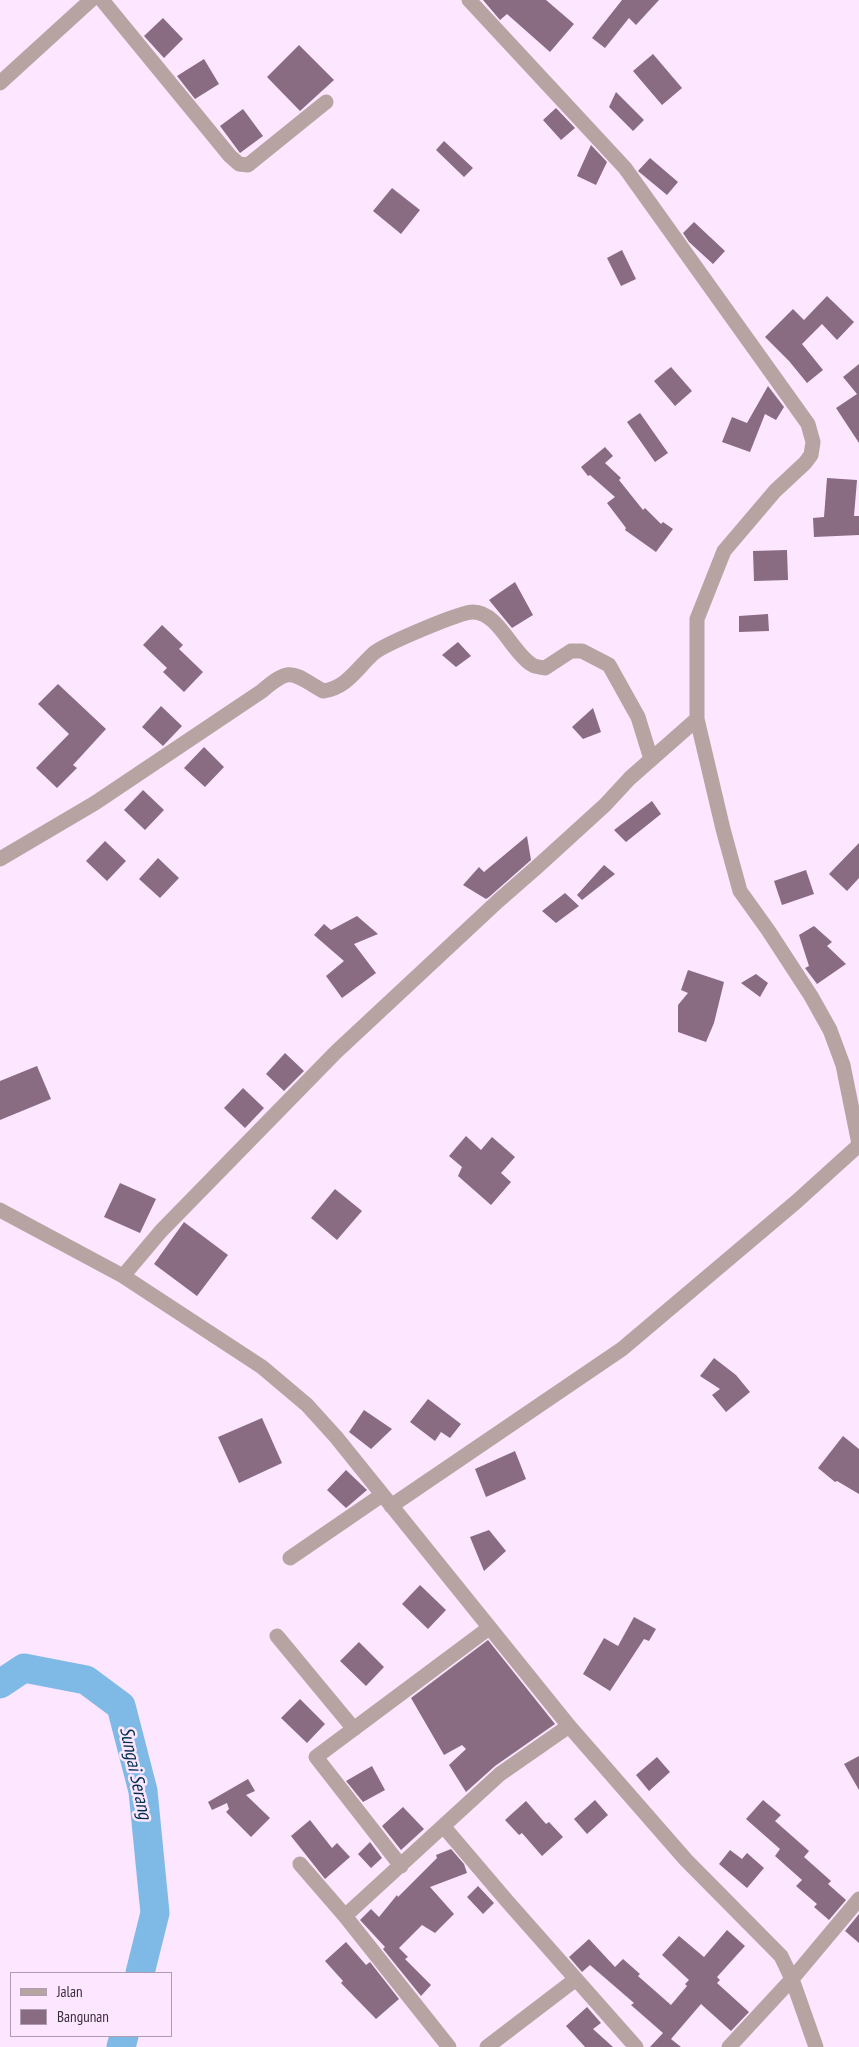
<!DOCTYPE html>
<html>
<head>
<meta charset="utf-8">
<style>
	body { margin:0 }
	#map { position:relative; width:859px; height:2047px; overflow:hidden; background:#fde6ff; font-family:"PT Sans Narrow",sans-serif }
	canvas { display:block }
	.legend { position:absolute; left:10px; top:1972px; width:162px; height:65px; box-sizing:border-box; background:#fde6ff; border:1px solid #af9cb0; margin:0; padding:6px 9px; list-style:none; font-size:15px; color:#392e3a }
	.legend li { display:flex; align-items:center; gap:10px; height:25px }
	.legend b { width:25px; border:1px solid #af9cb0 }
</style>
</head>
<body>
<div id="map">
<canvas width="859" height="2047"></canvas>
<ul class="legend">
<li><b style="height:6px;background:#b7a4a2"></b>Jalan</li>
<li><b style="height:14px;background:#896b82"></b>Bangunan</li>
</ul>
</div>
<script>
const c = document.querySelector('canvas').getContext('2d');
c.lineJoin = 'round';
function stroke(path, color, width, dash) { c.strokeStyle = color; c.lineWidth = width; c.lineCap = dash ? 'butt' : 'round'; c.setLineDash(dash || []); c.stroke(path); }
function fillPath(path, color) { c.fillStyle = color; c.fill(path, 'evenodd'); }
function drawText(font, color, halo, rows, align = 'center') {
  c.font = font + ' "PT Sans Narrow",sans-serif'; c.lineWidth = 5; c.setLineDash([]); c.textBaseline = 'middle'; c.strokeStyle = halo; c.fillStyle = color; for (const [text, x, y, turn = 0] of rows) {
    c.save(); c.translate(x, y); c.rotate((+turn || 0) * Math.PI / 180); c.textAlign = isNaN(turn) ? turn : align; if (halo) c.strokeText(text, 0, 0); c.fillText(text, 0, 0); c.restore();
  }
}
const river = new Path2D(`
	M0,1684L24,1668L86,1680L121,1706L143,1791L155,1913L140,1973
	M121,2047L124,2036`);
const building = new Path2D(`
	M483,0H546L574,24L550,52L507,14L500,20Z
	M622,0H659L636,25L629,18L605,48L592,38Z
	M163,18L183,39L164,58L144,36Z
	M299,45L334,80L300,111L267,77Z
	M653,54L682,88L662,105L633,71Z
	M204,59L219,84L195,99L177,76Z
	M616,92L644,120L633,131L609,107Z
	M556,108L575,128L561,140L543,120Z
	M243,109L263,136L240,153L220,126Z
	M444,141L473,168L464,177L436,150Z
	M591,145L607,162L596,185L577,176Z
	M650,158L678,182L667,195L638,171Z
	M392,188L420,210L401,234L373,211Z
	M694,222L725,251L713,264L689,242L683,233Z
	M622,250L636,279L621,286L607,258Z
	M827,296L854,322L837,340L822,324L802,344L823,370L807,383L789,361L765,337L793,309L804,320Z
	M859,364V443L836,408L857,394L843,377Z
	M671,367L692,391L675,406L654,381Z
	M768,386L784,407L776,420L765,414L750,452L722,442L732,417L747,423Z
	M640,413L668,453L655,462L627,422Z
	M605,447L613,456L605,463L621,478L619,480L643,510L645,508L661,524L663,522L673,529L656,552L625,530L626,528L607,503L615,497L590,475L588,476L581,467Z
	M827,478L857,480L854,516H859V535L814,537L813,518L824,517Z
	M787,550L788,580L754,581L753,551Z
	M515,582L533,615L512,628L489,600Z
	M768,614L769,631L739,632V616Z
	M162,625L183,645L179,649L203,672L184,692L163,672L167,668L143,645Z
	M458,642L471,656L456,667L442,655Z
	M58,684L106,729L73,765L77,768L57,788L36,768L69,734L38,704Z
	M161,706L182,726L163,746L142,727Z
	M593,708L601,732L583,739L572,727Z
	M204,747L224,767L205,787L184,768Z
	M143,790L164,810L145,830L124,810Z
	M652,801L661,814L626,842L614,830Z
	M527,836L531,860L489,897L486,899L463,885L479,867L484,872Z
	M105,841L126,861L107,881L86,861Z
	M859,843V878L847,891L829,874Z
	M158,858L179,878L160,898L139,879Z
	M604,865L615,874L582,900L577,895Z
	M806,870L814,894L782,905L774,881Z
	M565,893L579,906L556,923L542,911Z
	M357,916L378,934L354,944L376,973L342,998L326,976L344,961L314,935L324,924L331,930Z
	M814,926L832,942L827,946L846,964L817,984L805,968L809,966L799,935Z
	M688,970L724,982L714,1023L706,1042L678,1032V1005L688,993L681,990Z
	M756,974L768,983L760,997L741,983Z
	M285,1053L304,1071L284,1091L266,1074Z
	M37,1066L51,1099L0,1120V1081Z
	M243,1088L264,1108L245,1128L224,1108Z
	M466,1136L481,1150L492,1137L515,1157L501,1173L511,1182L491,1205L458,1176L462,1167L449,1156Z
	M120,1183L156,1199L140,1233L104,1217Z
	M335,1189L362,1211L337,1240L311,1218Z
	M184,1222L228,1255L197,1296L154,1264Z
	M714,1358L736,1375L750,1392L726,1412L712,1395L720,1389L700,1376Z
	M428,1399L461,1424L450,1438L441,1432L435,1441L410,1422Z
	M364,1410L392,1429L371,1449L349,1432Z
	M262,1418L282,1463L239,1483L218,1437Z
	M843,1436L859,1449V1494L837,1481L835,1482L818,1468Z
	M515,1451L526,1479L486,1497L475,1469Z
	M346,1470L367,1490L346,1508L327,1490Z
	M489,1530L506,1551L484,1571L470,1537Z
	M420,1585L446,1610L428,1629L402,1604Z
	M634,1617L656,1629L649,1641L644,1639L610,1691L583,1674L604,1638L618,1646Z
	M488,1640L555,1724L495,1766L466,1792L449,1765L466,1749L462,1745L444,1755L411,1698Z
	M359,1642L384,1667L366,1686L340,1661Z
	M300,1699L325,1724L307,1743L281,1718Z
	M859,1756V1790L844,1764Z
	M657,1757L670,1772L649,1791L636,1775Z
	M372,1766L385,1790L363,1802L346,1781Z
	M248,1779L255,1791L246,1795L270,1818L251,1837L226,1812L229,1809L227,1803L212,1810L208,1802Z
	M595,1800L608,1815L587,1834L574,1819Z
	M763,1800L781,1815L775,1821L809,1851L804,1857L831,1881L828,1884L846,1900L829,1920L814,1907L817,1904L796,1886L802,1880L775,1856L780,1849L746,1819Z
	M526,1801L546,1824L549,1822L563,1837L542,1856L522,1833L519,1835L505,1820Z
	M403,1807L424,1829L401,1850L382,1826Z
	M310,1820L332,1848L337,1843L350,1857L325,1879L291,1836Z
	M370,1842L382,1858L371,1868L358,1854Z
	M451,1849L464,1864L467,1873L430,1887L454,1914L435,1933L422,1925L399,1948L408,1957L405,1959L431,1985L421,1996L383,1949L385,1947L360,1920L371,1909L379,1917L397,1895L398,1897L437,1858L436,1855Z
	M730,1850L742,1859L747,1853L764,1868L747,1888L719,1864Z
	M478,1886L494,1903L483,1914L467,1897Z
	M859,1914V1943L845,1931Z
	M727,1930L745,1946L717,1977L720,1980L717,1983L749,2012L731,2031L701,2004L671,2039L681,2047H650L663,2033L631,2005L634,2003L590,1965L582,1972L569,1957L589,1939L615,1967L623,1959L640,1974L638,1976L671,2005L687,1986L685,1984L689,1980L662,1955L679,1936L704,1957Z
	M346,1942L366,1965L370,1962L399,1999L376,2019L341,1983L343,1981L325,1961Z
	M587,2007L601,2023L593,2029L613,2047H585L566,2026Z`);
const minor = new Path2D(`
	M102,0L230,156L239,164L248,165L326,102
	M469,0L625,168L808,424L813,442L811,455L805,463L775,491L724,551L697,619V719
	M0,83L91,0
	M0,859L95,803L262,691C292,665 293,674 323,691C347,688 357,668 374,653C385,644 460,612 473,612C498,612 511,651 531,664C534,667 540,667 545,668L571,651H582L609,665L638,717L651,759
	M0,1210L123,1276L262,1367L307,1405L336,1437L569,1726L686,1860L781,1956L792,1979L816,2047
	M123,1276L161,1231L336,1052L498,901L538,866L605,805L630,778L697,719L723,829L740,891L768,930L811,996L830,1030L843,1065L859,1144
	M391,1506L622,1349L796,1202L859,1145
	M290,1558L382,1495
	M277,1636L354,1729
	M444,1827L507,1901L636,2047
	M300,1864L345,1916
	M401,1866L316,1757L489,1628
	M449,2047L345,1916L500,1774L569,1726
	M487,2047L576,1979
	M729,2047L792,1979L859,1899`);
const waterNames = [
	["Sungai Serang",135,1773,78]
];
stroke(river, '#7fb9e5', 29);
fillPath(building, '#896b82');
stroke(minor, '#b7a4a2', 15);
drawText('italic 19px', '#002f4c', '#fde6ff', waterNames);
</script>
</body>
</html>
